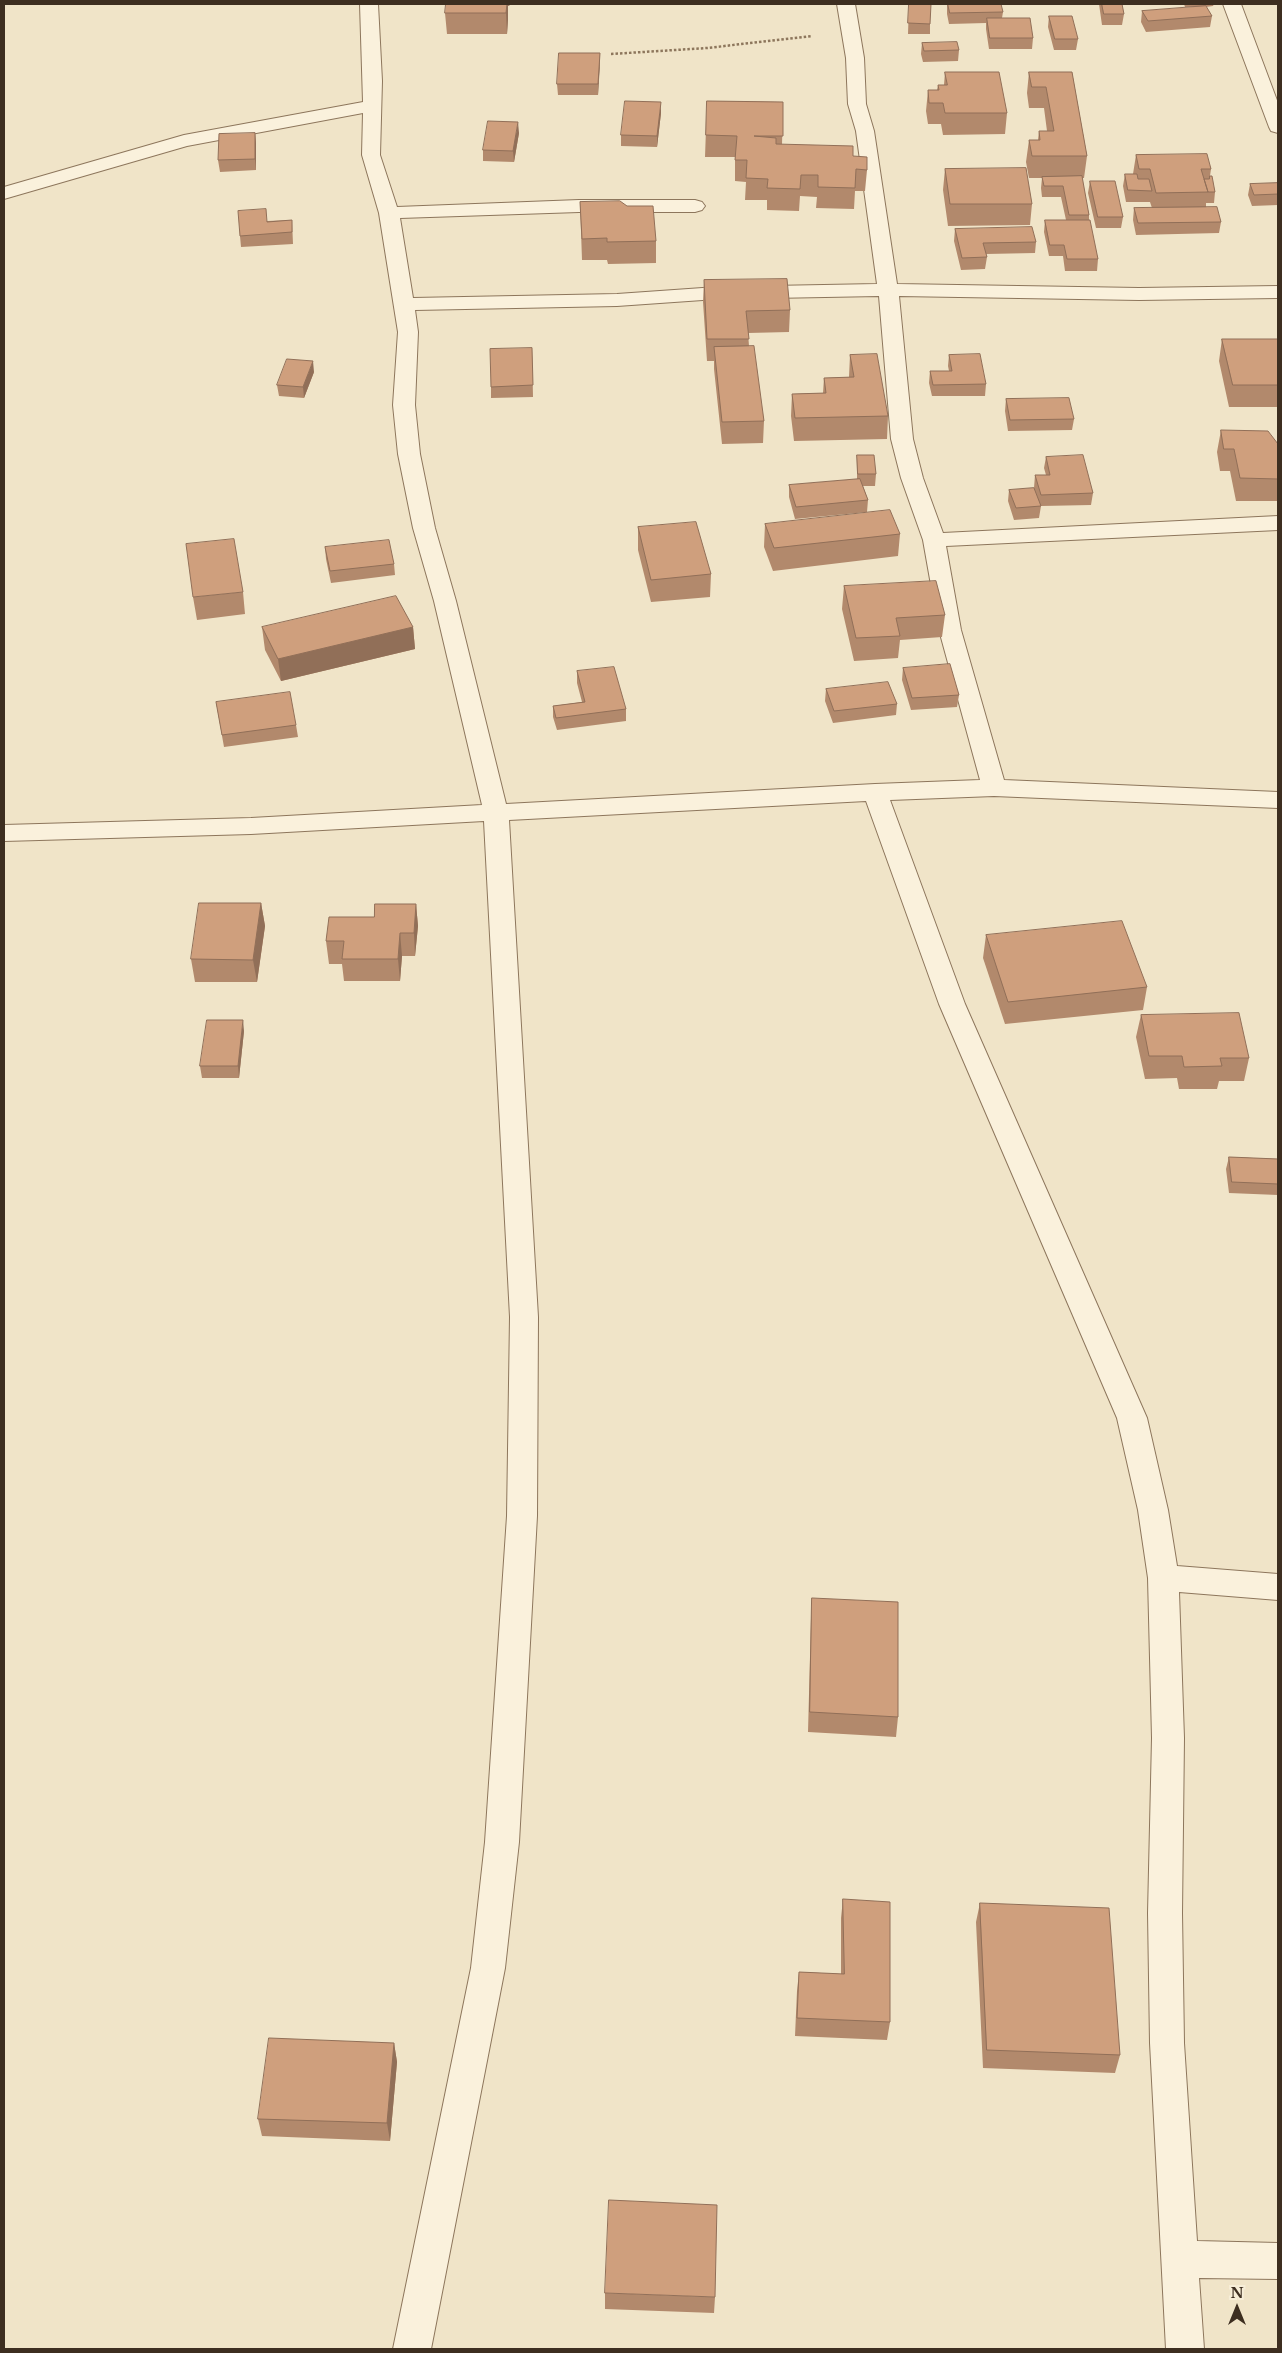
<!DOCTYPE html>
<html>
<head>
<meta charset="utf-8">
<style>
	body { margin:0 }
	#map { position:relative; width:1282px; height:2353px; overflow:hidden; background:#f0e4c8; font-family:"Libre Baskerville",serif }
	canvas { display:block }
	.frame { position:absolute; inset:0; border:5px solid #3d2e20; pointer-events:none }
	.north { position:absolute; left:1212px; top:2283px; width:50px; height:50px; -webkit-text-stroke:4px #f7eed8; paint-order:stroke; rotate:0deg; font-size:14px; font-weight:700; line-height:20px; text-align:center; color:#3d2e20 }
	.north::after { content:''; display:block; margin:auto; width:18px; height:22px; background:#3d2e20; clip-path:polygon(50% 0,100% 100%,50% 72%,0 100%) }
</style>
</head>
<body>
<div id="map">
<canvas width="1282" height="2353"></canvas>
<div class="frame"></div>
<div class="north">N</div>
</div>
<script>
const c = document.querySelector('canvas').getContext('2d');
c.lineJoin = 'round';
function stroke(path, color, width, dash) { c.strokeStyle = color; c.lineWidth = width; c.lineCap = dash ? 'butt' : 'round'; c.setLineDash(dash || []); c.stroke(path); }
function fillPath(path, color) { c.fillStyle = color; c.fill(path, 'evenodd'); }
const path = new Path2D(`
	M611,54L707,48L812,36`);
const street = new Path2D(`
	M360,4H378L382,81L380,155L397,207L579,200H695L702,202L705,206L702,210L695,212H579L400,218L413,298L617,294L717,287L877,284L856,131L848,104L846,58L837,4H855L864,58L866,104L874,131L897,284L1139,288L1278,286V298L1139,300L899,296L913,439L923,478L943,533L1278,516V530L946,546L961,630L1004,780L1278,792V808L994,796L890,800L965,1004L1147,1418L1168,1510L1177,1566L1278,1574V1600L1179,1592L1184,1738L1182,1913L1184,2043L1197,2241L1278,2243V2279L1199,2278L1204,2349H1166L1150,2043L1148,1913L1152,1738L1148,1578L1138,1510L1117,1418L939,1004L866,801L509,820L538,1317L537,1516L519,1842L505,1968L431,2349H393L471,1968L485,1842L507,1516L510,1317L484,821L251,834L4,841V825L251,818L482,805L434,601L413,528L398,454L393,405L398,332L379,213L362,155L363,113L187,146L4,199V187L184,135L363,102ZM879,296L891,439L901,478L923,540L939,630L980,780L875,784L506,804L456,601L435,528L420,454L415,405L418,332L415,310L617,306L717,299Z
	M1223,4H1241L1278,103V133L1271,131L1269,127Z`);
const wall = new Path2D(`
	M909,4L930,24V34H908Z
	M947,4L1003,12L1002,18L1033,38L1032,49H989L986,29V23L949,24L947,14Z
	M1099,4H1122L1124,14L1122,25H1102Z
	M1184,4H1214L1213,6L1206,7L1212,16L1210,27L1146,32L1141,22L1142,11L1202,7H1185Z
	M510,5L508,6V19L507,34H447L445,13Z
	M1049,16L1078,39L1076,50H1054L1048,27Z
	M922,43L959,50L958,61L923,62L921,54Z
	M600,53L598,95H558L557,84Z
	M945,72L1007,113L1005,134L943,135L941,124H928L926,111L928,90H937L938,85H944Z
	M1029,72H1072L1087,156L1084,178H1082L1089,215V220L1098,259L1097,271H1065L1063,256H1049L1044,232L1045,220H1066L1061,197H1042L1041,188L1042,178H1029L1026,162L1029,140H1038L1039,131H1047L1044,108H1029L1027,93Z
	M707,101L783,102L782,145L853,156L867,170L865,191H855L854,209L816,208L817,197L800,196L799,211L767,210V200H745L746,182L735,181V157H705Z
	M661,113L657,147L621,146V135Z
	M255,133L256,144V170L220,172L218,160Z
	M519,133L514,162L483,161V150Z
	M1136,155L1211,169L1210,176L1215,192L1214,203H1206V207L1221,222L1219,233L1136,235L1133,220L1134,208H1152L1150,202H1126L1123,186L1125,174H1133Z
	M945,169L1032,204L1030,225L948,226L943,190Z
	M1090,181L1123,217L1121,228H1096L1088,193Z
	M1278,183V205L1252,206L1248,195L1250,184Z
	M580,202L656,241V263L608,264L607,260H582Z
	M292,220L293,244L241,247L240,236L267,221Z
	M955,229L1036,242L1035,253L986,254L987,257L985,269L961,270L954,241Z
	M704,280L790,310L789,332L748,333L749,346L764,421L763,443L722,444L714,369V361H707L703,302Z
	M1222,339H1278V407H1229L1219,361Z
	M532,348L533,397L491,398V387Z
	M850,355L888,416L887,439L794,441L791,416L792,394L823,393L824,378L849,377Z
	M949,355L986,384L985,396H932L929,383L930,371H949L948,366Z
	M314,372L304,398L279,396L277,385Z
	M1006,399L1074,419L1072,430L1008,431L1005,411Z
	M1221,430L1278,444V501H1236L1230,471H1220L1217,452Z
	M857,455L876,474L875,486H863L868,500L867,512L795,519L789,497V485L857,479Z
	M1046,457L1093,493L1091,505L1041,506L1039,518L1014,520L1008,501L1009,490L1034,488L1035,475H1046L1044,468Z
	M765,524L900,534L898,556L773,571L764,547Z
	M638,527L711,574L710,597L651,602L638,550Z
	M325,547L394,564L395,575L331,583L326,559Z
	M844,586L945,615L942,637L900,640L898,658L854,661L842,609Z
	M243,592L245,614L197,620L193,597Z
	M262,627H413L415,649L281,681L265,650Z
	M903,668L959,695L957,707L911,710L902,680Z
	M577,671L626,709V721L557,730L553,717V706L582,702L577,683Z
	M826,689L897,704L896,715L833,723L825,701Z
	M216,702L296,725L298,737L224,747Z
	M261,903L265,926L257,982H195L191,959Z
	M416,904L418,926L415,956H402L400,981H344L342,964H329L326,941L374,917Z
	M986,935L1147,987L1143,1010L1005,1024L983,958Z
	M1141,1015L1249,1058L1244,1081H1219L1217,1089H1179L1177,1078L1145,1079L1136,1037Z
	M244,1031L239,1078H202L200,1066Z
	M1229,1157L1278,1159V1195L1229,1193L1226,1169Z
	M812,1598L898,1717L896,1737L808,1732L811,1619Z
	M843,1899L890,2022L887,2040L795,2036L797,1991L799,1972L841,1974V1918Z
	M980,1903L1120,2055L1115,2073L983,2068L976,1922Z
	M394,2043L397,2062L390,2141L262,2136L258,2119Z
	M605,2293L715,2297L714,2313L605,2309Z`);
const shadedWall = new Path2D(`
	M497,4H510V5L508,6V19L507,34L506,13Z
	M600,53V64L598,95V84Z
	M661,102V113L657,147V136Z
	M518,122L519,133L514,162L513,151Z
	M255,133L256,144V170L255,159Z
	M313,361L314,372L304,398L303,387Z
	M413,627L415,649L281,681L278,659Z
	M261,903L265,926L257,982L253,960Z
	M416,904L418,926L415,956L414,933Z
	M400,933L402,956L400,981L398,959Z
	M243,1020L244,1031L239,1078L238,1066Z
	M394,2043L397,2062L390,2141L387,2123Z`);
const building = new Path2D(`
	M446,4H507L506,13H445Z
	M909,4H931L930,24L908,23Z
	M948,4H1001L1003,12L950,13Z
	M1102,4H1122L1124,14H1104Z
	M1206,6L1212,16L1148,21L1142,11Z
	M1049,16H1072L1078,39H1055Z
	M987,18H1030L1033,38H990Z
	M957,42L959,50L924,51L922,43Z
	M559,53H600L598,84H557Z
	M945,72H999L1007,113H945L943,103H929L928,90H939L938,85H947Z
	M1029,72H1072L1087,156H1032L1029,140H1040L1039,131H1054L1046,87H1032Z
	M625,101L661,102L657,136L621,135Z
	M707,101L783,102V136H754L776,138V144L853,146V156L867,157V170L856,169L855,188L818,187V175H801L800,189L767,188L768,179L746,178L747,160H735L737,136L706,135Z
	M488,121L518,122L513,151L483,150Z
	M255,133V159L218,160L219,134Z
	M1207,154L1211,169H1201L1208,192L1156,193L1150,169H1139L1136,155Z
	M1026,168L1032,204H950L945,169Z
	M1125,174H1137L1138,179H1149L1152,191L1128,190Z
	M1082,176L1089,215H1069L1063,186H1044L1042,177Z
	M1210,176H1212L1215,192H1208L1204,179H1209Z
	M1090,181H1115L1123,217H1098Z
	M1278,183V194L1254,195L1250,184Z
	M620,201L627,206H653L656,241L607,242V238L582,239L580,202Z
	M1217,207L1221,222L1138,223L1134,208Z
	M266,209L267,222L292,220V232L240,236L238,211Z
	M1045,220H1090L1098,259H1067L1064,245H1050Z
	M1032,227L1036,242L983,243L987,257L962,258L955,229Z
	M787,279L790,310L746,311L749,339H707L704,280Z
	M1222,339H1278V385H1233Z
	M754,346L764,421L722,422L714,347Z
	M532,348L533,385L491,387L490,349Z
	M877,354L888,416L795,418L792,394L826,393L824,378L854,377L850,355Z
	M980,354L986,384L933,385L930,371H952L949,355Z
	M287,359L313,361L303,387L277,385Z
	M1069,398L1074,419L1010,420L1006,399Z
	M1221,430L1268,431L1278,444V479L1240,478L1234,449H1224Z
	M857,455H874L876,474H858Z
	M1083,455L1093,493L1041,495L1035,475H1050L1046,457Z
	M860,479L868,500L796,507L789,485Z
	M1034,488L1041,506L1016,508L1009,490Z
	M890,510L900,534L774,548L765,524Z
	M696,522L711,574L651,580L638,527Z
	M234,539L243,592L193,597L186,544Z
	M389,540L394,564L330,571L325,547Z
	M936,581L945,615L896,618L900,636L856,638L844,586Z
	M396,596L413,627L278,659L262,627Z
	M950,664L959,695L912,698L903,668Z
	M614,667L626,709L556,718L553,706L585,702L577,671Z
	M888,682L897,704L834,711L826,689Z
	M290,692L296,725L222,735L216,702Z
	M199,903H261L253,960L191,959Z
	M375,904H416L414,933H400L398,959H342L344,941H326L329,917H374Z
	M1122,921L1147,987L1008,1002L986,935Z
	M1239,1013L1249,1058H1220L1222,1066L1184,1067L1182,1056H1149L1141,1015Z
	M207,1020H243L238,1066H200Z
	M1229,1157L1278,1159V1184L1232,1182Z
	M812,1598L898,1602V1717L810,1712Z
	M843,1899L890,1902V2022L797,2018L799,1972L844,1974Z
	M980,1903L1109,1908L1120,2055L987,2050Z
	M269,2038L394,2043L387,2123L258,2119Z
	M609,2200L717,2205L715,2297L605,2293Z`);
stroke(street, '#8d765c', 2);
stroke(path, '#8d765c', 2.5, [2.5, 2]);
fillPath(street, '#faf1dc');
fillPath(wall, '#b2896c');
fillPath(shadedWall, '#916f58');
fillPath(building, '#cf9f7d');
stroke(building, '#916f58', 1);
</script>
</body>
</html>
